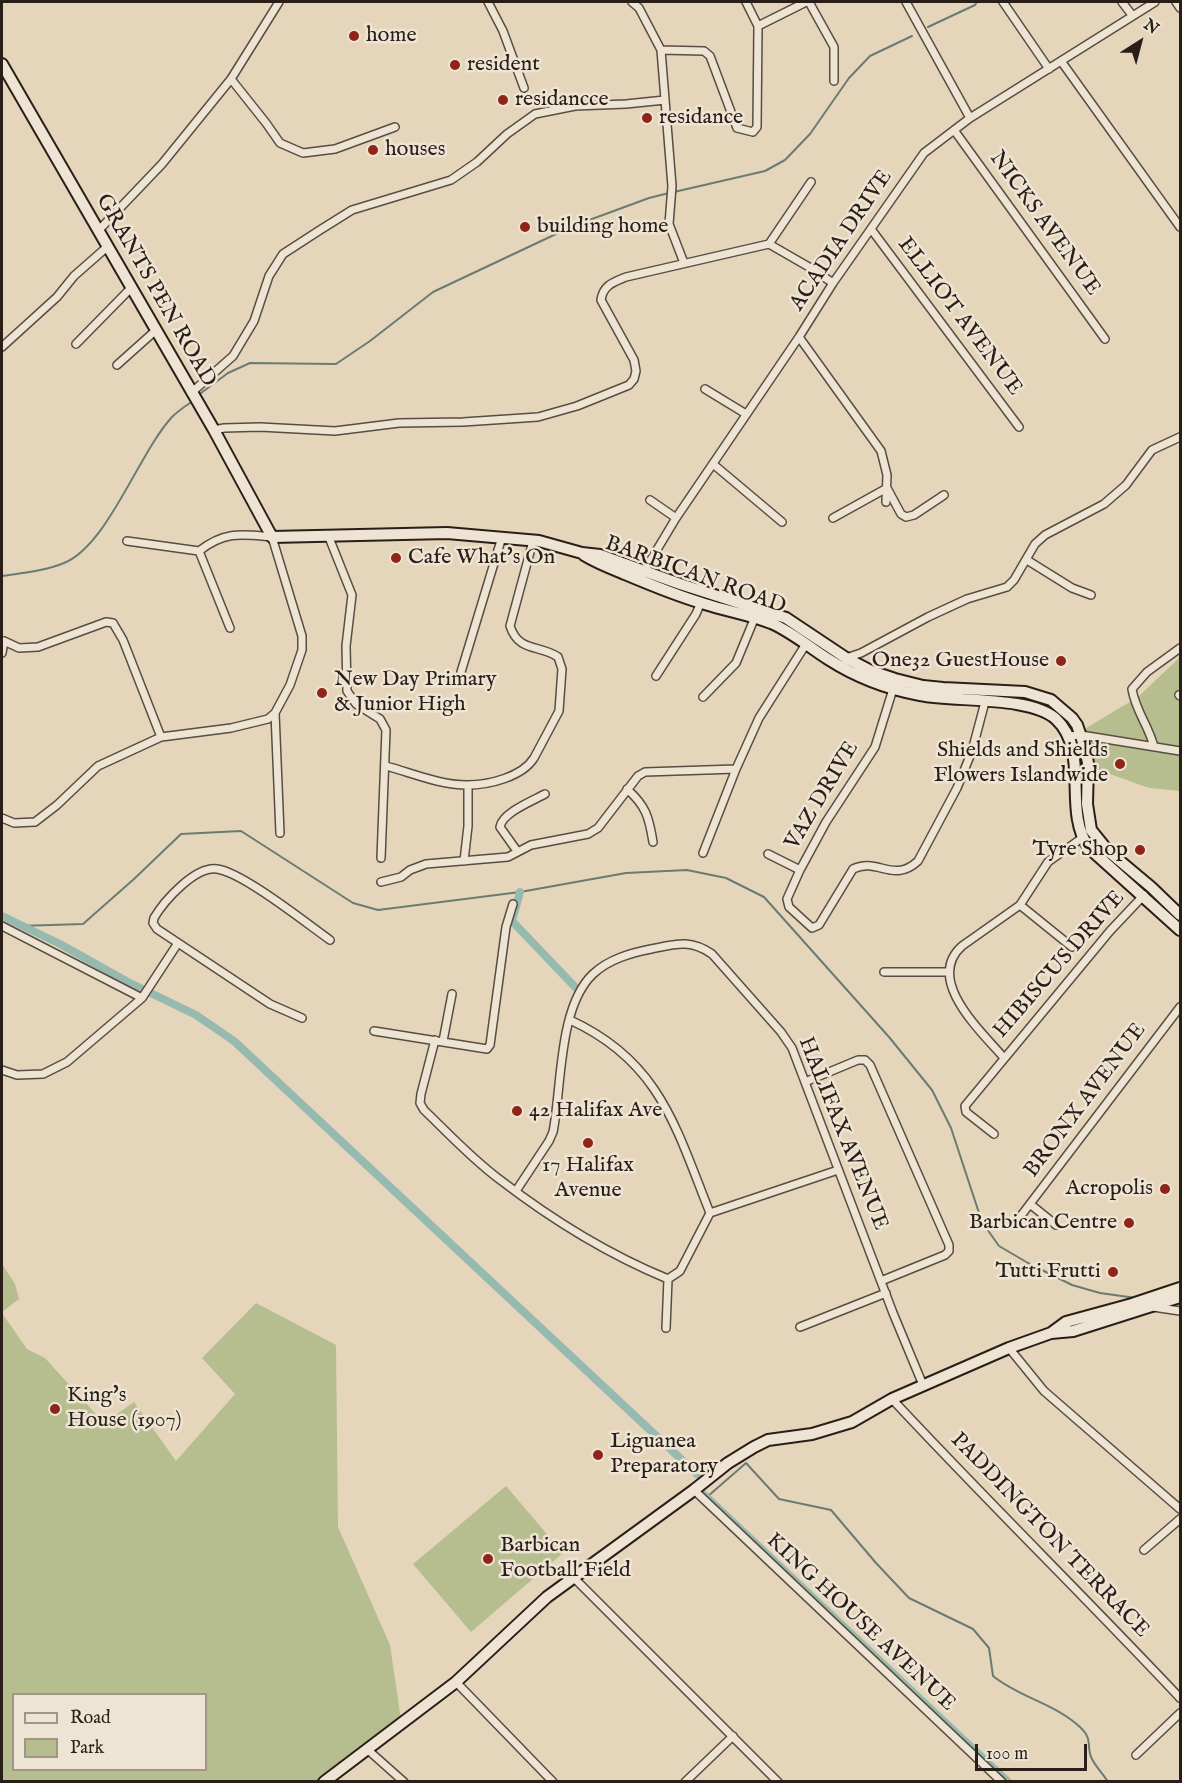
<!DOCTYPE html>
<html>
<head>
<meta charset="utf-8">
<style>
	body { margin:0 }
	#map { position:relative; width:1182px; height:1783px; overflow:hidden; background:#e5d6bb; font-family:"IM FELL English",serif }
	canvas { display:block }
	.frame { position:absolute; inset:0; border:3px solid #2a1e18; pointer-events:none }
	.legend { position:absolute; left:12px; top:1693px; width:195px; height:78px; box-sizing:border-box; background:#eee4d3; border:2px solid #a09588; margin:0; padding:8px 10px; list-style:none; font-size:18px; color:#2a1e18 }
	.legend li { display:flex; align-items:center; gap:12px; height:30px }
	.legend b { width:30px; border:2px solid #a09588 }
	.north { position:absolute; left:1110px; top:12px; width:60px; height:60px; -webkit-text-stroke:4px #eee4d3; paint-order:stroke; rotate:36deg; font-size:16px; font-weight:700; line-height:24px; text-align:center; color:#2a1e18 }
	.north::after { content:''; display:block; margin:auto; width:21px; height:27px; background:#2a1e18; clip-path:polygon(50% 0,100% 100%,50% 72%,0 100%) }
	.scale { position:absolute; left:975px; top:1744px; width:112px; height:27px; box-sizing:border-box; border:3px solid #2a1e18; border-top:0; padding-left:8px; font-size:18px; line-height:21px; white-space:nowrap; color:#2a1e18; -webkit-text-stroke:4px #eee4d3; paint-order:stroke }
</style>
</head>
<body>
<div id="map">
<canvas width="1182" height="1783"></canvas>
<div class="frame"></div>
<ul class="legend">
<li><b style="height:8px;background:#eee4d3"></b>Road</li>
<li><b style="height:16px;background:#b6bd8f"></b>Park</li>
</ul>
<div class="north">N</div>
<div class="scale">100 m</div>
</div>
<script>
const c = document.querySelector('canvas').getContext('2d');
c.lineJoin = 'round';
function fillPath(path, color) { c.fillStyle = color; c.fill(path, 'evenodd'); }
function stroke(path, color, width, dash) { c.strokeStyle = color; c.lineWidth = width; c.lineCap = dash ? 'butt' : 'round'; c.setLineDash(dash || []); c.stroke(path); }
function drawText(font, color, halo, rows, align = 'center') {
  c.font = font + ' "IM FELL English",serif'; c.lineWidth = 5; c.setLineDash([]); c.textBaseline = 'middle'; c.strokeStyle = halo; c.fillStyle = color; for (const [text, x, y, turn = 0] of rows) {
    c.save(); c.translate(x, y); c.rotate((+turn || 0) * Math.PI / 180); c.textAlign = isNaN(turn) ? turn : align; if (halo) c.strokeText(text, 0, 0); c.fillText(text, 0, 0); c.restore();
  }
}
const green = new Path2D(`
	M1180,657V791L1149,788L1093,768L1083,730L1138,697Z
	M2,1264L15,1284L19,1299L2,1312Z
	M256,1303L336,1345L338,1527L390,1645L401,1720L316,1781H2V1313L27,1349L45,1358L104,1423L134,1402L176,1461L235,1394L202,1358ZM14,1694H206V1770H14Z
	M506,1486L563,1553L471,1632L413,1564Z`);
const stream = new Path2D(`
	M928,27L975,5L977,2
	M674,192L765,171L785,160L810,134L849,78L870,56L912,36
	M197,396L228,373L250,363L336,364L370,341L433,292L573,226L649,198L669,193
	M2,576C22,573 45,571 64,563C108,545 138,454 172,417C177,412 184,407 190,403
	M19,926L83,924L134,879L181,834L241,831L353,903L378,910L520,892L626,873L687,870L726,878L764,897L889,1037L932,1090L951,1128L982,1222L999,1246L1028,1263L1072,1285L1100,1293L1136,1298
	M707,1497L746,1463L779,1499L831,1510L876,1563L909,1598L973,1629L989,1648L993,1676C1020,1698 1057,1704 1082,1729C1093,1740 1086,1748 1092,1759C1096,1767 1103,1774 1108,1782`);
const canal = new Path2D(`
	M520,892L512,921L576,988
	M2,916L60,944L128,982L196,1015L234,1041L697,1474
	M702,1493L1008,1782`);
const street = new Path2D(`
	M488,2L503,31L524,88
	M632,2L639,8L661,50L672,186L669,224L684,263
	M809,2L834,47V81
	M906,2L970,118
	M1003,2L1049,69
	M1122,2L1132,15
	M1176,2L1180,8
	M758,26L806,2
	M661,50L704,51L710,56L737,128L753,132L757,127L758,26L746,2
	M1061,61L1180,227
	M231,79L266,123L280,143L303,153L335,149L395,127
	M954,130L1105,339
	M871,229L1019,427
	M98,231L162,164L231,79L279,2
	M769,244L811,182
	M799,337L881,451L887,475L886,502
	M76,344L131,288
	M2,347L57,297L74,276L107,247
	M117,365L155,331
	M705,389L746,414
	M191,393L233,356L254,321L269,276L283,254L320,230L352,210L451,180L477,162L507,134L535,114L575,106L626,104L665,100
	M214,430L224,428L260,427L335,431L399,423L463,422L538,417L577,406L629,385L634,379L636,371L634,360L601,300C603,285 614,282 626,277L769,244L809,267L833,283
	M713,464L782,522
	M650,500L676,518
	M833,518L887,488L901,514L906,517L914,515L944,495
	M328,535L352,595L346,646L347,691L356,704L380,719L386,730L381,858
	M199,551L230,628
	M1027,560L1072,588L1091,595
	M643,573L676,518L799,337L833,283L924,153L970,118L1155,2
	M4,641L19,648L38,647L106,622L113,623L123,640L161,737
	M2,653L4,641
	M846,658L861,653L928,617L967,599L1007,587L1014,580L1035,544L1045,535L1104,504L1126,485L1152,450L1180,437
	M461,672L502,537
	M656,676L696,614L701,602
	M893,689L875,747L826,822L800,870L787,899L789,907L812,928L819,925L853,869C878,857 893,884 918,861L957,788L972,751L985,702
	M1179,695L1180,696
	M703,697L736,663L755,617
	M275,713L280,833
	M1068,736L1081,735L1180,751
	M1154,747C1149,726 1135,710 1132,689L1147,672L1180,648
	M386,766C412,773 440,785 467,785C489,785 522,777 534,758L559,711L562,669L558,657C539,644 519,653 510,626L533,541
	M627,789C646,806 649,817 653,842
	M2,818L14,823L35,822L57,805L98,766L161,737L231,728L268,719L275,713L290,685L302,650V636L272,537C241,534 225,531 199,551L127,541
	M517,851L500,827C502,813 532,801 545,794
	M703,853L736,769L759,718L806,644
	M768,854L800,870
	M464,861L468,826V785
	M381,882L401,877L410,870L426,864L508,857L531,845L588,834L598,828L638,776L645,772L736,769
	M1020,905L1072,947
	M2,926L142,998
	M884,972H949
	M302,1018L270,1004L157,929L153,923L154,918C164,901 195,866 217,869C242,872 306,923 330,940
	M570,1020C660,1061 676,1128 710,1213
	M374,1031L487,1049L490,1045L506,927L513,904
	M435,1040L421,1094L420,1103L424,1110C449,1134 472,1159 499,1179C551,1219 607,1254 668,1279L680,1271L710,1213L838,1170
	M443,1041L452,994
	M1004,1058C982,1032 924,980 962,946L1020,905L1048,862L1082,838
	M2,1070L17,1075L43,1074L67,1062L142,998L178,943
	M805,1082L858,1060H865L870,1065L949,1245V1251L945,1255L881,1281
	M994,1134L966,1112L965,1106L1110,931L1144,895
	M516,1191L549,1141L553,1132C562,1087 558,1007 593,974C609,959 631,953 651,949C676,944 690,939 712,954L781,1032L792,1048L893,1313L923,1385
	M1030,1204L1056,1225
	M1020,1217L1180,1007
	M1153,1307L1180,1311
	M800,1327L886,1293
	M666,1328L668,1279
	M1009,1348L1044,1391L1180,1509
	M892,1399C986,1500 1085,1597 1180,1698
	M694,1490L1002,1782
	M1144,1550L1180,1519
	M574,1578L778,1782
	M456,1682L553,1782
	M368,1750L404,1782
	M1136,1755L1180,1713
	M685,1782L733,1736`);
const secondary = new Path2D(`
	M2,64L214,430L272,537L447,533L539,541L582,553L600,555L680,584L786,618L846,658L871,671L895,679L923,686L943,688L1025,692L1051,700L1072,718L1077,725L1085,748L1088,763L1087,804L1091,830L1108,851L1151,887L1180,915
	M584,555C597,563 610,568 625,574C651,585 678,596 705,604C727,611 750,615 771,623C792,632 809,647 828,659C856,677 887,689 920,695C956,702 1031,696 1056,719C1091,752 1062,810 1089,848L1180,930
	M1051,1333L1073,1331L1180,1297
	M324,1782L456,1682L547,1597L694,1490L728,1463L754,1447L768,1440L812,1434L852,1422L892,1399L1009,1348L1051,1333L1066,1322L1132,1304L1180,1288`);
const markers = [
	[354,36,6,"#8f2418"],
	[455,65,6,"#8f2418"],
	[503,100,6,"#8f2418"],
	[647,118,6,"#8f2418"],
	[373,150,6,"#8f2418"],
	[525,227,6,"#8f2418"],
	[396,558,6,"#8f2418"],
	[1061,661,6,"#8f2418"],
	[322,693,6,"#8f2418"],
	[1120,764,6,"#8f2418"],
	[1140,850,6,"#8f2418"],
	[517,1111,6,"#8f2418"],
	[588,1143,6,"#8f2418"],
	[1165,1189,6,"#8f2418"],
	[1129,1223,6,"#8f2418"],
	[1113,1272,6,"#8f2418"],
	[55,1409,6,"#8f2418"],
	[598,1455,6,"#8f2418"],
	[488,1559,6,"#8f2418"]
];
const poiNames = [
	["home",366,36],
	["resident",467,65],
	["residancce",515,100],
	["residance",659,118],
	["houses",385,150],
	["building home",537,227],
	["Cafe What's On",408,558],
	["One32 GuestHouse",1049,661,"right"],
	["New Day Primary",334,680],
	["& Junior High",334,705],
	["Shields and Shields",1108,751,"right"],
	["Flowers Islandwide",1108,776,"right"],
	["Tyre Shop",1128,850,"right"],
	["42 Halifax Ave",529,1111],
	["17 Halifax",588,1166,"center"],
	["Avenue",588,1191,"center"],
	["Acropolis",1153,1189,"right"],
	["Barbican Centre",1117,1223,"right"],
	["Tutti Frutti",1101,1272,"right"],
	["King's",67,1396],
	["House (1907)",67,1421],
	["Liguanea",610,1442],
	["Preparatory",610,1467],
	["Barbican",500,1546],
	["Football Field",500,1571]
];
const streetNames = [
	["NICKS AVENUE",1044,224,54],
	["ACADIA DRIVE",842,241,-56],
	["GRANTS PEN ROAD",155,291,60],
	["ELLIOT AVENUE",959,317,53],
	["BARBICAN ROAD",695,576,20],
	["VAZ DRIVE",823,796,-59],
	["HIBISCUS DRIVE",1060,965,-49],
	["BRONX AVENUE",1086,1101,-53],
	["HALIFAX AVENUE",842,1134,68],
	["PADDINGTON TERRACE",1049,1536,46],
	["KING HOUSE AVENUE",860,1623,43]
];
fillPath(green, '#b6bd8f');
stroke(stream, '#6b7b73', 2);
stroke(canal, '#96b9b0', 8);
stroke(street, '#594c41', 10);
stroke(secondary, '#2a1e18', 14);
stroke(street, '#eee4d3', 7);
stroke(secondary, '#eee4d3', 10);
for (const [x, y, r, color] of markers) { const dot = new Path2D(); dot.arc(x, y, r, 0, 2 * Math.PI); c.fillStyle = color; c.fill(dot); stroke(dot, '#eee4d3', 2); }
drawText('22px', '#2a1e18', '#eee4d3', poiNames, 'left');
drawText('22px', '#2a1e18', '#eee4d3', streetNames);
</script>
</body>
</html>
